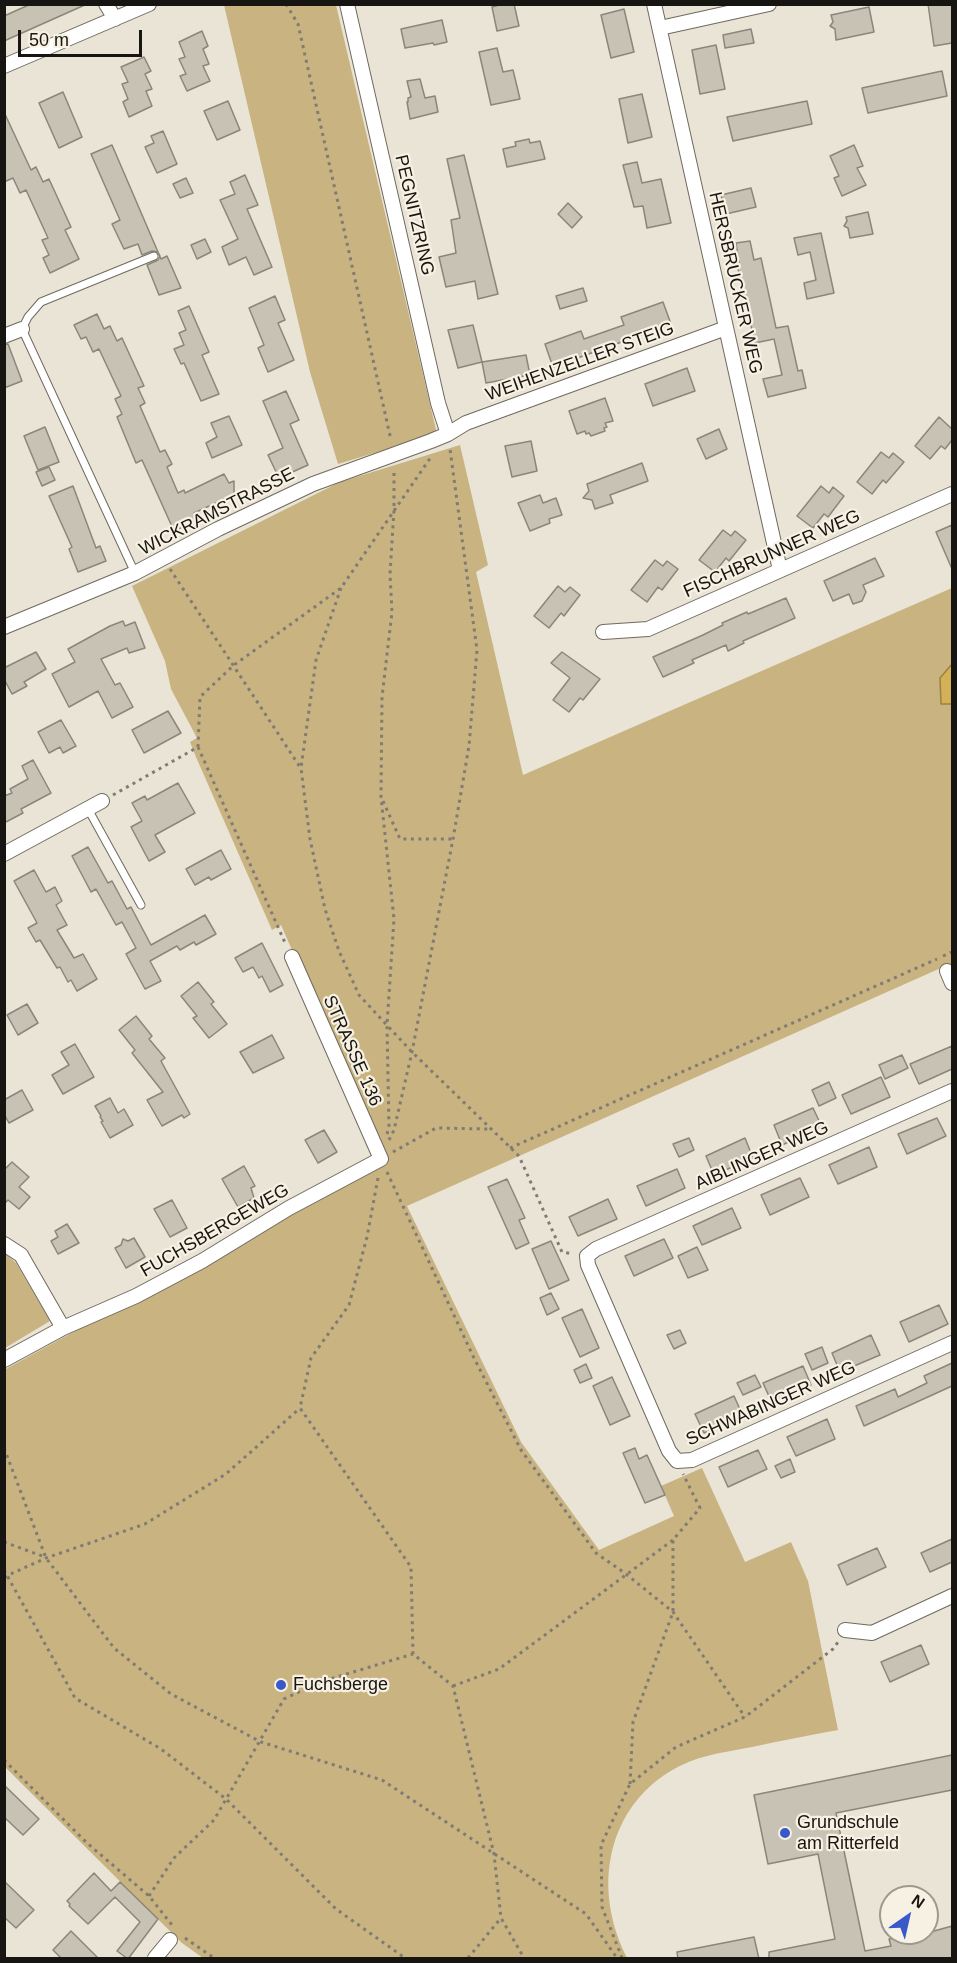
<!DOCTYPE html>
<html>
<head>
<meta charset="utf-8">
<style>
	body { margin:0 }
	#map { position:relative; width:957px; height:1963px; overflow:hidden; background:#e9e4d6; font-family:Helvetica,sans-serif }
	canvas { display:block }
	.frame { position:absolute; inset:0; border:6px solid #171511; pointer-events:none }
	.north { position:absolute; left:879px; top:1885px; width:60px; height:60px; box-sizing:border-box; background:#f7f1e3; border:2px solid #9d998f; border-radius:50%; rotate:34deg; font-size:16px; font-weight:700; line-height:24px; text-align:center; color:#171511 }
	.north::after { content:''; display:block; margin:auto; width:21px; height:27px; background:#3958c9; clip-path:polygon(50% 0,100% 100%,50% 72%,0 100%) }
	.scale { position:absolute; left:18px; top:30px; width:124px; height:27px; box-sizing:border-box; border:3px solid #171511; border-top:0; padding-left:8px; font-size:18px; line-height:21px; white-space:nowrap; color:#171511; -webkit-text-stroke:4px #f7f1e3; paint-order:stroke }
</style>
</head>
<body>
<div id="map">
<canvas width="957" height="1963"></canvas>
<div class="frame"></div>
<div class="north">N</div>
<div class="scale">50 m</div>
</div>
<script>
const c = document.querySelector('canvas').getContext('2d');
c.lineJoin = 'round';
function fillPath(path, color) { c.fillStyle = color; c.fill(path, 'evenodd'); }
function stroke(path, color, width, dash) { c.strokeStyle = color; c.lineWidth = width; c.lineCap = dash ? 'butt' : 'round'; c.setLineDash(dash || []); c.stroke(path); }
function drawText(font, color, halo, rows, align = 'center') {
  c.font = font + ' Helvetica,sans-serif'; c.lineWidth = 4.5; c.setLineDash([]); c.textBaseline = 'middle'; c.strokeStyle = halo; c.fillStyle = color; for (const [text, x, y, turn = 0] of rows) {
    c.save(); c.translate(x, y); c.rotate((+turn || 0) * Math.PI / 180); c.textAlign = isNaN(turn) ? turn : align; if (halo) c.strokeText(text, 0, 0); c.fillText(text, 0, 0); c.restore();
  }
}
const green = new Path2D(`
	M224,5H336L437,434L338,464L310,372Z
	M460,445L488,565L476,572L523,775L952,588V963L407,1206L521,1442L599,1550L674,1516L661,1486L702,1468L745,1562L791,1542L808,1581L838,1730C809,1735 780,1741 752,1747C737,1750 722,1752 707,1756C658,1768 621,1806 611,1856C604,1890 611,1927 627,1958H203L182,1943L5,1767L4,1370L385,1161L281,925L272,930L196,757L190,742L197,738L171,689L165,661L132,586L340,482Z
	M5,1253L16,1263L50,1321L5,1348Z`);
const water = new Path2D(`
	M952,664V704H941L940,678Z`);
const building = new Path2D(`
	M31,4H87L4,41V16Z
	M503,4H514L519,26L497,31L492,7Z
	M928,4H952V43L934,46Z
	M869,7L874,32L836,40L835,29L830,26L833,22L831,15Z
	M624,9L634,52L611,58L601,15Z
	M442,20L447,42L434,45L433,43L405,48L401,29Z
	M751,29L754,43L725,48L723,35Z
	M202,31L208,46L203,49L209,64L203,66L210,81L187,91L180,76L186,74L179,59L185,57L179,42Z
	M716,45L725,89L700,94L692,50Z
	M497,48L503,72L513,70L520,99L491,105L479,52Z
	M144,57L151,71L145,74L152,89L146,91L152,106L129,117L123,102L128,99L122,84L128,82L121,67Z
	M942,71L947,96L868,113L862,88Z
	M420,79L425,98L435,96L438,112L410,119L407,102H408V98L411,97L407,81Z
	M63,92L82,137L59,148L39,103Z
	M642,94L652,137L628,143L619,99Z
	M228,101L240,130L217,140L204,111Z
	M807,101L812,124L733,141L727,117Z
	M4,112L31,170L36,167L43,182L49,179L71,227L65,230L79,259L50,273L43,258L49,255L42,240L48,238L26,190L20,193L13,178L4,182Z
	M163,131L177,164L157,173L145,147L154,143L151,136Z
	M529,139L530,143L540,141L545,159L507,167L503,149L516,146L515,142Z
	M112,145L161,259L167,256L181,288L159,295L147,265L158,260L160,256L158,252L152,251L142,255L138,244L124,249L112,224L120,220L91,154Z
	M854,145L863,166L857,168L866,185L842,196L834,178L839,176L830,156Z
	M464,155L498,294L478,299L475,281L446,287L439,257L456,253L451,220L460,218L447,159Z
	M637,162L642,183L661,179L671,223L647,228L643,206L634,207L623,165Z
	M245,175L258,205L247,209L272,267L254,275L246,257L229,265L222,247L238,239L220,200L235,194L230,182Z
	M186,178L193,193L180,198L173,184Z
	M751,188L756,207L726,214L721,195Z
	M568,203L582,217L572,228L558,214Z
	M868,212L873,234L850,238L848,228L844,226L847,221L846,217Z
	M821,233L834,293L807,299L804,283L816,280L810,252L798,255L794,238Z
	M205,239L211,252L197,259L191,245Z
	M750,241L754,260L761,258L776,328L788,326L798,371L802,370L806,388L768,397L763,379L782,375L774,339L755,343L737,264L739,263L736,243Z
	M583,288L587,301L560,309L556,296Z
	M275,296L285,320L278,323L294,360L268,372L258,348L264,345L249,308Z
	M663,302L671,324L553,367L545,344L581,331L584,339L624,325L621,317Z
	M189,306L209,352L202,355L219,394L201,401L184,363L181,364L174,349L184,345L179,333L186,330L178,311Z
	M97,314L104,329L110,326L117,341L122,338L144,386L138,388L145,403L140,406L160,452L165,450L172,464L167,467L178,493L184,490L185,493L224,474L229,483L234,481V495L224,499L222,504L218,502L194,513L198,520L174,531L142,460L136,463L117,417L122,414L115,399L121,396L99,349L93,352L86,337L81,339L74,325Z
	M473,325L482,362L526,355L530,375L486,383L482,362L458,368L448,330Z
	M8,344L22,381L4,388V345Z
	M687,368L695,391L653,406L645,384Z
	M286,391L299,420L290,424L308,465L279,478L268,455L283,448L263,401Z
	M605,398L613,421L605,423L607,427L604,428L605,431L591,436L589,433L586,434L585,431L577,434L569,411Z
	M229,416L242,445L212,458L206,443L217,437L211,423Z
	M939,417L952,429V440L945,449L941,446L930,459L915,446Z
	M45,427L59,462L38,470L24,436Z
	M719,429L727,449L706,459L697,439Z
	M531,441L537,471L512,477L505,446Z
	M881,452L889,458L893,453L904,462L886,483L883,480L872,494L857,482Z
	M642,463L648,481L610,495L613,503L595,509L592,500L583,498L589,491L587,484Z
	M49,467L55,480L42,486L36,472Z
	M73,486L96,548L100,546L106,561L78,572L69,549L72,547L49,496Z
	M821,486L829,493L833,487L844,496L828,517L824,514L813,528L797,516Z
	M540,495L543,503L556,498L562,515L549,519L550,523L530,531L518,503Z
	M952,525V569L936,532Z
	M723,530L731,536L735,531L746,540L729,561L726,558L715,572L699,560Z
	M875,558L884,576L863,585L866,592L862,601L853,604L849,594L833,601L824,581Z
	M655,560L663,566L667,561L678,569L662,590L658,587L647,602L631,590Z
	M558,586L565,592L570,587L580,595L564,616L561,613L549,628L534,616Z
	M786,598L795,618L743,641L744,643L728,651L726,645L692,660L694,663L663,677L653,657L703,635L723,625L722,623L747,612L748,614Z
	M123,621L125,626L135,622L145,648L129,653L127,648L101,659L115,685L120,683L133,707L112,718L98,691L69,707L52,674L75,662L68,649L110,626Z
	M36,652L46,669L24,682L27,686L12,694L4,679V668Z
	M562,652L600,679L583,700L580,698L569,712L553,700L570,678L551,663Z
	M168,711L181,733L144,753L132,730Z
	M61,720L76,746L63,753L60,747L49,753L38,732Z
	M33,760L51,793L21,809L23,813L4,823V796L12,793L10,789L28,779L22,766Z
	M178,783L195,813L155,835L165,852L149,861L131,827L142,821L132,803L145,796L147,800Z
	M88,847L108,883L112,881L127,909L131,907L151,945L205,915L216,934L196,945L194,942L180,950L177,946L150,961L161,981L145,989L126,954L136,948L122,922L116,925L96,889L91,892L72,856Z
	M221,850L231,869L211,880L209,877L195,885L186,869Z
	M34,870L46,892L55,887L62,901L56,905L67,925L57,930L74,958L83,954L97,979L77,991L71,980L68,982L60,967L57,968L40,940L36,942L28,928L37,923L14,881Z
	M262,943L283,985L270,992L262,976L259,978L253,967L243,972L235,958Z
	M198,982L214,1002L211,1004L227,1024L209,1038L193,1018L197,1016L181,996Z
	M27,1004L38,1023L18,1035L7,1015Z
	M136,1016L152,1036L149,1039L165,1058L161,1061L190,1114L184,1118L182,1115L162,1126L147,1100L163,1092L132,1053L135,1050L119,1030Z
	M272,1035L284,1058L253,1073L240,1052Z
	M75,1044L94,1077L63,1094L52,1075L69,1065L61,1052Z
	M952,1046V1069L919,1084L910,1064Z
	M902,1055L908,1068L885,1079L879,1065Z
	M881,1077L890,1097L851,1114L842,1095Z
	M829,1082L836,1098L819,1106L812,1090Z
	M22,1090L33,1110L9,1123L4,1114V1100Z
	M110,1098L118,1113L124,1109L133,1125L110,1138L101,1122L103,1121L100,1117L101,1116L95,1106Z
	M813,1108L822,1127L782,1145L774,1125Z
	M937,1118L946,1136L907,1154L898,1134Z
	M324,1130L337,1152L318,1163L305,1140Z
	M689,1138L694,1150L679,1157L673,1144Z
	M745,1138L753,1158L714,1175L706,1156Z
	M869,1147L877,1167L838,1184L829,1165Z
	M12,1162L29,1177L19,1187L30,1197L19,1209L8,1200L4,1204V1170Z
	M244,1166L255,1186L251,1188L254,1198L238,1207L222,1179Z
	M677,1169L685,1188L646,1206L637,1186Z
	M800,1178L809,1197L770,1215L761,1195Z
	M507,1179L525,1218L519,1220L529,1243L516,1249L488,1187Z
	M608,1199L617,1219L578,1236L569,1217Z
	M172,1200L187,1228L170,1237L154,1209Z
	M732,1208L741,1228L702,1245L693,1226Z
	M67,1224L79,1243L58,1254L51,1241L58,1237L55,1231Z
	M134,1238L145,1257L126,1268L115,1248L121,1245L123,1239L128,1241Z
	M664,1239L673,1258L634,1276L625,1256Z
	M551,1241L569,1280L549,1289L532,1249Z
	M697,1247L708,1270L688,1278L678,1256Z
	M551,1293L559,1309L547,1315L540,1298Z
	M939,1305L948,1324L909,1342L900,1322Z
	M582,1309L599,1348L580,1357L562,1318Z
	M680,1330L686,1343L674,1349L667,1335Z
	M871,1335L880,1355L840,1372L832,1353Z
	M822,1347L828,1363L812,1370L805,1354Z
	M952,1363V1386L864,1426L856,1406L895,1389L898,1397L927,1383L924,1376Z
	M586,1364L592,1378L580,1383L574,1370Z
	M803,1366L811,1385L772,1403L763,1383Z
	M755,1375L761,1387L743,1395L737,1383Z
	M612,1377L630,1416L610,1425L593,1386Z
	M734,1396L743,1416L704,1433L695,1414Z
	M827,1419L835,1439L796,1456L787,1437Z
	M635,1448L639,1459L647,1455L665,1495L645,1503L623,1453Z
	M758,1450L767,1469L728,1487L719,1467Z
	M790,1459L795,1472L781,1478L775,1466Z
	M952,1539V1562L930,1572L921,1553Z
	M877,1548L886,1567L847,1585L838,1565Z
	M921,1645L929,1664L890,1682L881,1662Z
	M952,1755V1790L836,1813L865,1951L891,1946L889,1939L927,1933L952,1926V1959H769V1952L835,1939L818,1854L768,1864L754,1795Z
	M4,1785L39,1819L23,1835L4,1817Z
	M94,1873L111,1891L120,1882L158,1919L128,1959L117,1951L140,1922L115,1897L88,1924L69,1906L70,1904L67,1901Z
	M4,1881L34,1910L16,1928L4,1917Z
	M71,1931L99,1959H62L53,1950Z
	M754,1937L759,1959H678L677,1952Z`);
const path = new Path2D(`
	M286,4L298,24L391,440
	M170,569L300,767
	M341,588L316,660L301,768L310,839L325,909L339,951L359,995L412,1052L519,1156L562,1252L573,1254
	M198,747L286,945
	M113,795L198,747L200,697L234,665L341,588L431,457
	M383,801L400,839H453
	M943,956L952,952
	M387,1134L389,1127L387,1025L394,919L381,797L382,697L392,612L390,574L394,510V471
	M389,1140L394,1130L412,1052L453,839L469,746L477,650L450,449
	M510,1148L937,959
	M393,1152L436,1128L488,1129
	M387,1172L473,1356L521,1450L596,1553L626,1574L673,1612L745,1717
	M378,1178L367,1237L349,1305L311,1358L300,1408L411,1567L413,1654L453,1686L494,1854L501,1918L524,1958
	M4,1448L46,1558L114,1648L171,1694L261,1742L382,1780L586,1914L617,1958
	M4,1542L45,1557
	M4,1570L75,1698L161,1749L226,1799L336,1909L405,1958
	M4,1577L46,1558L145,1524L226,1474L300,1408
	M453,1686L499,1669L673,1540
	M4,1760L87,1843L149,1896L172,1925
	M630,1784L633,1722L673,1612V1540L700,1508L683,1474
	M149,1896L174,1858L214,1820L284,1699L320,1682L413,1654
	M185,1938L214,1958
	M468,1958L501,1918
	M622,1958L602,1907L601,1845L630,1784L676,1747L745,1717L833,1649L838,1642`);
const service = new Path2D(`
	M135,573L22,329L28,317L41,302L154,256
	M88,809L141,905`);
const minor = new Path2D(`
	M106,4L115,19
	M347,4L438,403L448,434
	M654,4L780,570
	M660,28L769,4
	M4,66L149,4
	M4,336L22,329
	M4,627L135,573L218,529L313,484L431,441L448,434L466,423L726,328
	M603,632L648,629L952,494
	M4,854L102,801
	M947,971L952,983
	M952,1091L596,1249L587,1256L588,1265L669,1451L677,1461L692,1460L952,1343
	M4,1244L21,1255L63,1328
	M4,1360L63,1328L136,1296L202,1261L289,1208L381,1159L292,957
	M845,1630L872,1633L952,1596
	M155,1958L170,1940`);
const markers = [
	[281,1685,6,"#3958c9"],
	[785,1833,6,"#3958c9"]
];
const streetNames = [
	["PEGNITZRING",414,215,77],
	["HERSBRUCKER WEG",735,283,77],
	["WEIHENZELLER STEIG",580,362,-20],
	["WICKRAMSTRASSE",217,512,-27],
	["FISCHBRUNNER WEG",772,554,-24],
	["STRASSE 136",352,1051,66],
	["AIBLINGER WEG",762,1156,-24],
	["FUCHSBERGEWEG",215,1231,-30],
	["SCHWABINGER WEG",771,1404,-24]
];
const poiNames = [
	["Fuchsberge",293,1685],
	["Grundschule",797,1823],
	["am Ritterfeld",797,1844]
];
fillPath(green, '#c8b381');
fillPath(water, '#d4b056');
stroke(water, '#9b8241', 1.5);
fillPath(building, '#c8c2b5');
stroke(building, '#8b8679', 1.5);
stroke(service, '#6f6a5e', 9);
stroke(minor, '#6f6a5e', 16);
stroke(path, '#807c73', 3, [3, 4.5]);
stroke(service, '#fff', 7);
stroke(minor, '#fff', 14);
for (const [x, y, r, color] of markers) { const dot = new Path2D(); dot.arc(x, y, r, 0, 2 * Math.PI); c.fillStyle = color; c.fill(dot); stroke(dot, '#f7f1e3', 2); }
drawText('18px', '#171511', '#f7f1e3', streetNames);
drawText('18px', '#171511', '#f7f1e3', poiNames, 'left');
</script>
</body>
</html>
